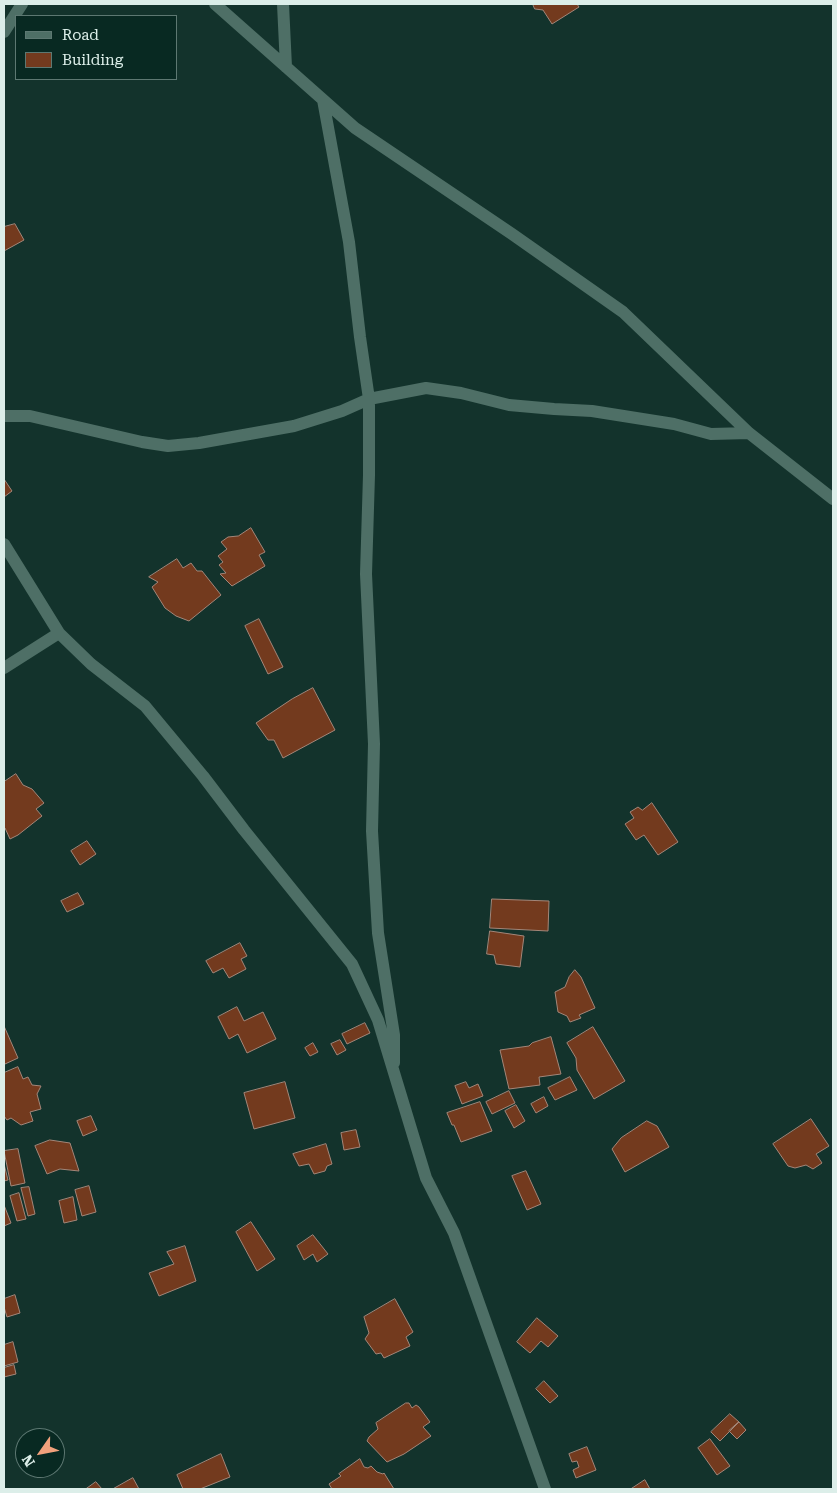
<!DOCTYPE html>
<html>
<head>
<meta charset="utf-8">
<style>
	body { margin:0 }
	#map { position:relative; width:837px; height:1493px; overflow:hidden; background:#13332c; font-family:"Roboto Serif",serif }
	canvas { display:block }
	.frame { position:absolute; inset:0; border:5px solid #dceee9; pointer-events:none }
	.legend { position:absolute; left:15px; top:15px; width:162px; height:65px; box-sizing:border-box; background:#082922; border:1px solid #5d7872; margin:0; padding:6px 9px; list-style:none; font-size:15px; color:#dceee9 }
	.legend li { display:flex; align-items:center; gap:10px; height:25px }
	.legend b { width:25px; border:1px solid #5d7872 }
	.north { position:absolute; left:15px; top:1428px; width:50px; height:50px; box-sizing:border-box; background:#082922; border:1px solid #5d7872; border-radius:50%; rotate:237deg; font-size:14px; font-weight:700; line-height:20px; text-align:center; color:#dceee9 }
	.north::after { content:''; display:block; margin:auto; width:18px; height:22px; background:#f1a17c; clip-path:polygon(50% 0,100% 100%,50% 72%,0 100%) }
</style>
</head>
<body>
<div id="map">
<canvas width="837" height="1493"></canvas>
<div class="frame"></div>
<ul class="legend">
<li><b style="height:6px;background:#4e6f66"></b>Road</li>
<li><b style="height:14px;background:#733a1e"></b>Building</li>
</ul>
<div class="north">N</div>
</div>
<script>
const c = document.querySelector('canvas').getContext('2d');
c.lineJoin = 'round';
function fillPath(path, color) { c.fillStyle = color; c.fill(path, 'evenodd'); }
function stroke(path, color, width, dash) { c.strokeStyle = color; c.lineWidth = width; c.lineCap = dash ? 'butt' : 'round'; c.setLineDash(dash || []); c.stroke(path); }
const building = new Path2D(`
	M533,4H577L579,7L552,24L543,10L535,9Z
	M15,224L24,240L4,251V227Z
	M4,479L12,491L4,497Z
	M251,528L265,552L259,555L265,566L232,586L220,574L226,573L219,565L223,562L218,556L227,549L221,542L228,537L238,536Z
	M177,559L183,568L191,563L197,571H202L221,595L189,621L176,616L165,608L152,587L158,582L149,577Z
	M259,619L283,667L268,674L245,626Z
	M313,688L335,730L283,758L274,740H268L256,723L292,699Z
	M16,774L23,785L32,789L44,803L36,809L42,816L18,835L10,839L5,828H4V782Z
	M652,803L678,842L658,855L644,835L636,840L625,824L634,818L630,812L638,807L642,810Z
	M87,841L96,854L80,865L71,851Z
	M78,893L84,904L67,912L61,901Z
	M492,899L549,901L548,931L490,928Z
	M490,931L524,936L520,967L496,964L494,955L487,954Z
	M240,943L247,956L241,959L246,969L229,978L223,968L213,973L206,961Z
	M575,970L581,977L595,1008L579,1015L581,1018L570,1022L567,1016L558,1012L555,992L565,987L569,977Z
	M237,1007L244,1021L263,1012L276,1039L247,1053L238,1034L229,1039L218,1017Z
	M365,1023L370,1033L347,1044L342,1034Z
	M4,1026L18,1058L5,1064L4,1062Z
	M593,1027L625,1081L594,1099L577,1070L576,1058L567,1043Z
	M551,1037L561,1074L539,1077L540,1085L509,1089L500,1050L529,1046L532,1043Z
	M340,1040L346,1050L337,1055L331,1044Z
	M313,1043L318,1052L310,1056L305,1048Z
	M18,1067L23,1079L28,1077L32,1085L41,1086L37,1094L41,1109L30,1112L33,1121L21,1125L11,1118L7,1120L4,1116V1073Z
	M570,1077L577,1090L555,1100L548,1088Z
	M285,1082L295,1118L254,1129L244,1093Z
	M466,1082L469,1088L478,1084L483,1096L462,1104L455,1086Z
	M509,1091L515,1103L492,1114L486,1102Z
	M544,1097L548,1106L536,1113L531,1104Z
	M480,1102L492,1131L461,1142L454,1125H452L447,1113Z
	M516,1105L525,1121L514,1128L505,1111Z
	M91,1116L97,1130L83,1136L77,1121Z
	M811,1119L829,1146L816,1154L822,1163L813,1169L806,1165L795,1168L788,1166L773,1144Z
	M647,1121L657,1126L669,1147L625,1172L612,1149L621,1138Z
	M356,1130L360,1147L344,1150L341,1133Z
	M50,1140L70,1143L79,1171L60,1169L47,1174L35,1146Z
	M326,1144L332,1164L327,1166L325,1171L314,1174L309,1164L299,1166L293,1154Z
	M18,1149L25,1183L11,1186L4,1151Z
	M4,1164L8,1180L4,1181Z
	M526,1171L541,1204L527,1210L512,1176Z
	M89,1186L96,1212L82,1216L75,1190Z
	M29,1187L35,1214L28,1216L21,1188Z
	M19,1193L26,1219L17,1221L10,1196Z
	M73,1197L77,1220L64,1223L59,1201Z
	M4,1205L11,1223L4,1226Z
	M251,1222L275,1259L257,1271L236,1232Z
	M313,1235L328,1254L317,1262L313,1254L304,1260L297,1246Z
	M185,1246L196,1281L159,1296L149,1273L174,1264L167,1252Z
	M15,1295L20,1313L7,1317L4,1307V1299Z
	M395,1299L413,1332L406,1337L410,1346L384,1358L381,1353L376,1354L365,1339L369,1333L364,1317Z
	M537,1318L558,1336L548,1347L541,1341L530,1353L517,1342Z
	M13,1342L18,1362L4,1366V1345Z
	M14,1365L16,1374L4,1377V1368Z
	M544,1381L558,1396L550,1403L536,1389Z
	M406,1403H409L412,1408L416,1405L419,1407L430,1422L423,1427L431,1436L404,1454L387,1462L367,1441L369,1437L378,1429L376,1423Z
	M730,1414L739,1422L720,1441L711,1432Z
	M739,1422L746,1430L737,1439L729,1431Z
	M710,1439L730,1466L717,1475L698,1448Z
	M587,1447L596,1470L576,1478L573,1470L579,1467L577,1461L572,1462L569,1454Z
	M221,1454L230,1477L200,1489H183L177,1475Z
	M360,1459L364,1467L368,1468L371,1466L377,1472L383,1474L384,1473L394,1489H332L329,1484L341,1476L339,1474Z
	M133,1478L139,1489H113Z
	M645,1480L650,1489H631Z
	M96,1482L102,1489H86Z`);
const minor = new Path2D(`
	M215,4L355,128L512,234L623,312L749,433L833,499
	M283,4L286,67
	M4,32L22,4
	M323,100L349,242L360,337L369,399V475L366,574L374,744L372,831L378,933L394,1035V1063
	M4,416H30L142,442L168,446L199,443L294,426L342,411L369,399L426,388L461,393L509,405L554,409L592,411L674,424L711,434L749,433
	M4,544L59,633L91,664L145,706L203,776L244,830L352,964L378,1020L426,1178L454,1233L545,1489
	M4,668L59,633`);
fillPath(building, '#733a1e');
stroke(building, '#a38679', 1);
stroke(minor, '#4e6f66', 12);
</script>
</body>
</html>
